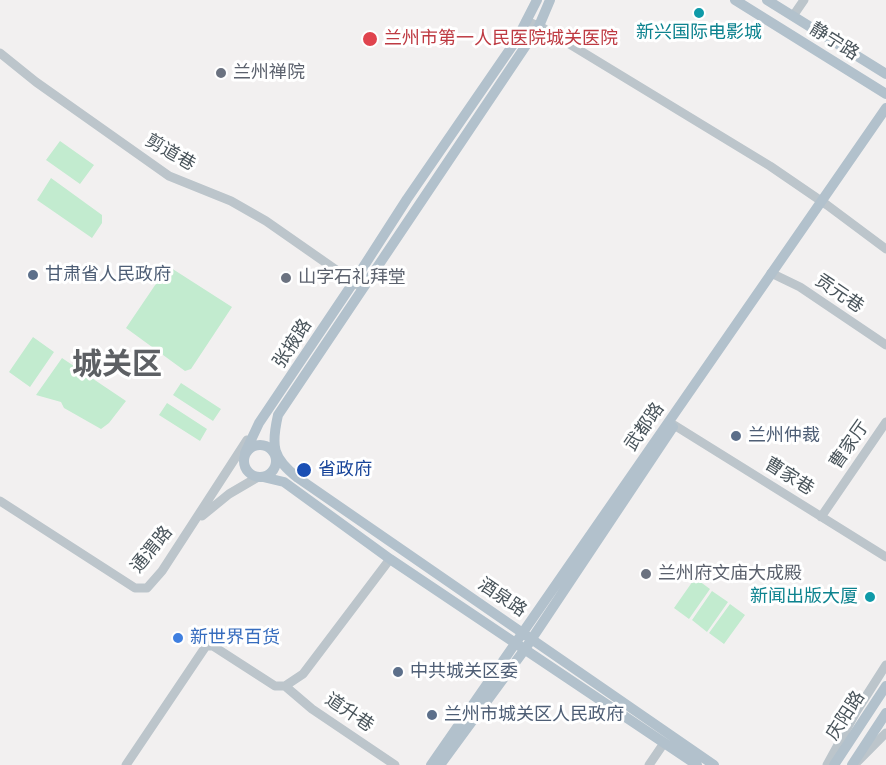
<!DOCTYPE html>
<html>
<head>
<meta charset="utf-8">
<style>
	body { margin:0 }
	canvas { display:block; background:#f2f0f0 }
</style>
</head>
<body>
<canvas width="886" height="765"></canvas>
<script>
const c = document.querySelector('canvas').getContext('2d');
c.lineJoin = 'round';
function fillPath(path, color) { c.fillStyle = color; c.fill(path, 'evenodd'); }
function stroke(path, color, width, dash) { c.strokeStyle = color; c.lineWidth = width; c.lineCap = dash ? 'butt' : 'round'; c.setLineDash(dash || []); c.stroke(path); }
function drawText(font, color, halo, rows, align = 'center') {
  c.font = font + ' "Archivo Narrow","Noto Sans SC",sans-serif'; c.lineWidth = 6; c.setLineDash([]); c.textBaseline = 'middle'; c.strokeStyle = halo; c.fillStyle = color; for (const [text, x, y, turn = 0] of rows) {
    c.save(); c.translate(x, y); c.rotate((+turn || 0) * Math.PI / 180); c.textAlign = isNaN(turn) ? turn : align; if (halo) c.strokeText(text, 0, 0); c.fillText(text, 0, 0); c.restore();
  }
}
const green = new Path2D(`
	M60,141L94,165L80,184L46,160Z
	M51,178L102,215V223L92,238L37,200Z
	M168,266L232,307L191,369L185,371L126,328Z
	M33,337L54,352L30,387L9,372Z
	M62,358L126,401L109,423L101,429L64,408L61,402L36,395Z
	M181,383L221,409L213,421L173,395Z
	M167,403L207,429L200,441L159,415Z
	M695,578L710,589L689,619L674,608Z
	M712,591L728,602L707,632L692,620Z
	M730,604L745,615L724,644L709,633Z`);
const minor = new Path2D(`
	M793,16L804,0
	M526,21L543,28L770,166L827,205L886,249
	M0,53L36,82L169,176L231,201L266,221L362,288
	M771,273L800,287L886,345
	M674,425L886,557
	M0,501L135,588H147L162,571L247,440
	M202,516L229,494L258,477
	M821,517L886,422
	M285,686L312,709L395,765
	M858,761L886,733
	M126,765L206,646H213L275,686H285L303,674L390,559
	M649,765L664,743
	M827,765L856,712L886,665`);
const major = new Path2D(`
	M550,0L539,26L278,415C271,446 272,458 298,478L714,765
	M735,0L886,94
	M767,0L886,74
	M244 461a16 16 0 1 1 32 0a16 16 0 1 1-32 0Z
	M245,453L259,423L353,283L407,199L517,39L537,0
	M263,477L284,482L390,559L697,765
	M431,765L886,108
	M440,765L525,649L673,427
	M834,765L886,686
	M852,765L886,713`);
const markers = [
	[699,13,6,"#0f9aa8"],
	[370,39,8,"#e0444e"],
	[221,73,6,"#6b7280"],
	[33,275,6,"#5c6f8a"],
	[286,278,6,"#6b7280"],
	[736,436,6,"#5c6f8a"],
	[304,470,8,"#1a4fb4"],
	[646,574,6,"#6b7280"],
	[870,597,6,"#0f9aa8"],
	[178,638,6,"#3f7fe0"],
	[398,672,6,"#5c6f8a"],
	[432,715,6,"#5c6f8a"]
];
const cultureNames = [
	["新兴国际电影城",699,33],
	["新闻出版大厦",858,597,"right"]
];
const healthNames = [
	["兰州市第一人民医院城关医院",384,39]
];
const streetNames = [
	["静宁路",834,42,32],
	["剪道巷",170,153,30],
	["贡元巷",839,294,34],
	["张掖路",293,344,-57],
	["武都路",645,427,-55],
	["曹家厅",850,445,-55],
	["曹家巷",789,477,32],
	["通渭路",152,550,-51],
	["酒泉路",502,598,34],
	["道升巷",349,713,34],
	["庆阳路",846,716,-57]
];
const worshipNames = [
	["兰州禅院",233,73],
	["山字石礼拜堂",298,278],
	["兰州府文庙大成殿",658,574]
];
const serviceNames = [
	["甘肃省人民政府",45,275],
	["兰州仲裁",748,436],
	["中共城关区委",410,672],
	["兰州市城关区人民政府",444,715]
];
const transitNames = [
	["省政府",318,470]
];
const shopNames = [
	["新世界百货",190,638]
];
const townNames = [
	["城关区",117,366]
];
fillPath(green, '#c2ebcf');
stroke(minor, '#bcc5cb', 9);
stroke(major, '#b2c1cc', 10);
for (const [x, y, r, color] of markers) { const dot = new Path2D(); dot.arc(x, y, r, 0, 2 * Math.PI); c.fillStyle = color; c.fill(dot); stroke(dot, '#fff', 2); }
drawText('18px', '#0d838f', '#fff', cultureNames);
drawText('18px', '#be3a42', '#fff', healthNames, 'left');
drawText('18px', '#49545b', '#fff', streetNames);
drawText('18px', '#5b616d', '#fff', worshipNames, 'left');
drawText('18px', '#4e5e75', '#fff', serviceNames, 'left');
drawText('18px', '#164399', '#fff', transitNames, 'left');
drawText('18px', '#366cbe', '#fff', shopNames, 'left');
drawText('bold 30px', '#5d6064', '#fff', townNames);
</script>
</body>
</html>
